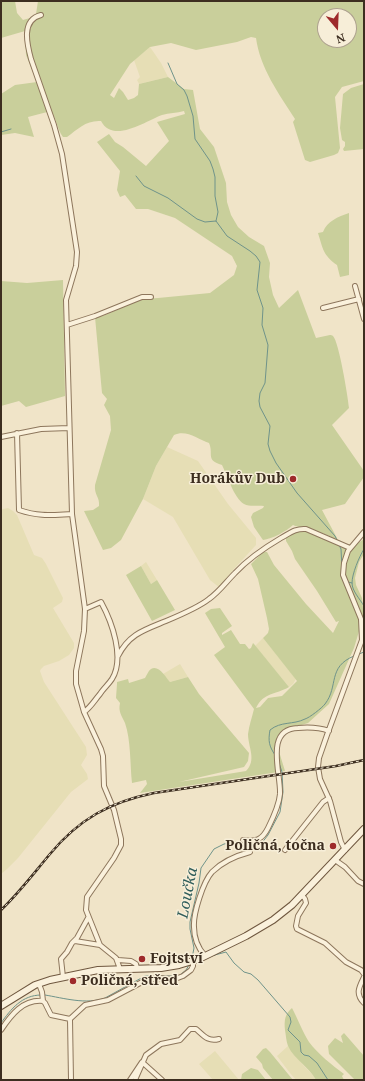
<!DOCTYPE html>
<html>
<head>
<meta charset="utf-8">
<style>
	body { margin:0 }
	#map { position:relative; width:365px; height:1081px; overflow:hidden; background:#f0e4c8; font-family:"Noto Serif",serif }
	canvas { display:block }
	.frame { position:absolute; inset:0; border:2px solid #3d2e20; pointer-events:none }
	.north { position:absolute; left:317px; top:8px; width:40px; height:40px; box-sizing:border-box; background:#f7eed8; border:1px solid #ada18e; border-radius:50%; rotate:161deg; font-size:11px; font-weight:700; line-height:16px; text-align:center; color:#3d2e20 }
	.north::after { content:''; display:block; margin:auto; width:14px; height:18px; background:#9e2a2b; clip-path:polygon(50% 0,100% 100%,50% 72%,0 100%) }
</style>
</head>
<body>
<div id="map">
<canvas width="365" height="1081"></canvas>
<div class="frame"></div>
<div class="north">N</div>
</div>
<script>
const c = document.querySelector('canvas').getContext('2d');
c.lineJoin = 'round';
function fillPath(path, color) { c.fillStyle = color; c.fill(path, 'evenodd'); }
function stroke(path, color, width, dash) { c.strokeStyle = color; c.lineWidth = width; c.lineCap = dash ? 'butt' : 'round'; c.setLineDash(dash || []); c.stroke(path); }
function drawText(font, color, halo, rows, align = 'center') {
  c.font = font + ' "Noto Serif",serif'; c.lineWidth = 3; c.setLineDash([]); c.textBaseline = 'middle'; c.strokeStyle = halo; c.fillStyle = color; for (const [text, x, y, turn = 0] of rows) {
    c.save(); c.translate(x, y); c.rotate((+turn || 0) * Math.PI / 180); c.textAlign = isNaN(turn) ? turn : align; if (halo) c.strokeText(text, 0, 0); c.fillText(text, 0, 0); c.restore();
  }
}
const farmland = new Path2D(`
	M150,47L161,63L168,77L139,84L137,80L140,77L134,60Z
	M167,447L198,461L228,504L256,538V545L234,569L220,588L210,580L173,517L143,499L156,466Z
	M8,508L13,511L17,515L34,555L42,558L46,564L63,598L62,602L53,608L74,643V648L69,655L59,661L44,666L41,669L40,671L44,682L86,747L87,755L81,765L87,774L88,779L71,792L18,858L7,869L1,874V510L3,509Z
	M146,562L157,580L151,584L141,566Z
	M263,638L296,679L293,684L289,687L255,646Z
	M180,664L188,677L170,682L163,674Z
	M288,1046L304,1066L313,1075L316,1080H296L290,1073L277,1056Z
	M215,1051L230,1069L239,1080H213L199,1064Z`);
const green = new Path2D(`
	M1,1H15L17,13L23,20L30,18L36,14L38,1H364V81L342,87L335,97L340,148L338,153L334,155L310,162L305,160L293,122L295,119C279,94 260,68 256,38L251,37L237,42L196,50L171,43L150,47L130,64L110,95L114,98L119,88L123,92L128,100L134,98L138,95L139,84L168,77L184,89L193,90L200,129L214,147L226,183L227,202L231,215L238,227L249,237L264,246L270,263L269,277L273,295L279,308L298,290L316,338L330,335C331,335 332,335 333,336C339,342 348,397 349,408L332,425L364,471V477L345,504L322,510L338,540C329,536 319,531 309,529C304,527 299,528 293,525C287,531 272,539 263,540L254,527L251,517L253,513L263,508L264,506C257,505 250,507 244,504C234,498 227,475 222,465C205,460 214,454 209,443C198,439 186,429 174,435L156,466L143,499L121,540L111,548L103,550L84,511L93,510L99,506C100,497 94,495 95,485L111,430L110,416L104,405L107,399L102,393L95,317L103,316L142,299L158,298L210,293L234,275L237,266L232,256L175,218L148,209H136L125,195L120,197L117,190L120,171L97,142L109,134L115,142L123,147L146,166L169,141L157,122L185,114L184,111C177,113 169,113 162,115C146,121 113,144 101,121C86,120 78,129 67,137H63C57,129 57,120 51,111L28,117L34,137L15,133L1,135V94L15,85L37,82L26,55L25,31L1,38ZM325,16H349V40H325Z
	M364,84V149L344,151L343,149L345,146V142L342,140L340,128L343,94L351,88Z
	M349,213V275L340,277L337,265C323,255 323,249 318,233L323,232C327,221 338,217 349,213Z
	M63,280L65,396L26,407L19,401L1,406V281L27,283Z
	M299,531L309,532L352,547L364,539V554L359,562L355,578L356,585L362,598L364,619L359,621L360,628L354,648L329,704L308,723L285,730L279,734L277,745L285,771L140,793L147,784L146,780L132,783C130,765 131,740 125,723C122,716 118,712 120,703L116,698L117,684V682L128,679L129,683L145,678C147,675 148,671 151,669C158,664 166,677 170,682L188,677L199,694L249,753L248,761L244,767L179,782L246,771C257,760 248,747 248,734C249,726 252,717 254,709L214,655L225,647L205,613L211,609L220,608L232,626L222,633V635L231,630L240,644H245L249,649L251,648L253,643L254,644L289,687C275,695 264,692 256,708L260,707L268,698L282,696L299,679L297,681L263,638L268,633L269,629L267,618L258,579L251,564L263,552H267L274,565L306,604L333,633L339,621L336,622L317,591L295,559L292,551L286,541V538L287,537Z
	M141,566L151,584L157,580L175,610L152,621L126,575Z
	M292,1008C298,1019 302,1031 309,1042C318,1054 332,1065 344,1074L342,1076L344,1080H316C309,1067 294,1059 288,1046C286,1041 286,1035 285,1030C284,1020 285,1014 292,1008Z
	M344,1033L364,1056V1080H355L329,1054L328,1046L335,1038L343,1043L341,1036Z
	M266,1048L270,1052L293,1080H273L263,1068L262,1064L256,1057L263,1049Z
	M251,1068L258,1070L266,1080H241L242,1074Z`);
const stream = new Path2D(`
	M168,63L177,84L184,90L187,96L193,116L195,139L210,161L213,169L215,177V196L218,212L216,221
	M1,132L11,129
	M136,176L144,186L168,198L197,219L205,222L216,221L227,236L250,251L256,256L260,262L257,290L263,308L262,325L268,345L265,383L260,393L259,401L260,407L270,426L268,444L270,451L276,463L297,493L335,536L337,540
	M339,545L341,549L342,569
	M364,549C359,557 352,574 352,583C352,591 360,599 364,606
	M348,582L352,583
	M359,654L364,652
	M275,755C269,746 268,741 270,730C281,721 293,725 305,719C309,718 322,708 325,704C339,686 327,667 354,656
	M193,956H199
	M211,956L226,952L234,963L244,972L251,974L258,980L290,1017L291,1022L288,1030L300,1042L301,1052L304,1055L309,1056L317,1063L328,1080
	M192,958L194,948L190,929V922L199,883L201,868L214,849L224,844L237,842L249,846L261,844L268,835L280,812L283,792L282,772L279,763
	M180,975L186,970L189,965
	M45,995C63,998 87,1005 105,998L145,976H177
	M1,1023C11,1009 22,995 41,995`);
const street = new Path2D(`
	M41,15C21,20 27,44 31,59L54,125L62,154L77,252L76,266L66,300L72,514L85,609L84,631L76,671V684L84,712L101,749L103,756L104,786L114,810L121,839V845L114,858L87,897L86,910L100,945L116,958L120,969
	M355,286L364,319
	M323,308L359,299
	M67,325L95,316L142,297H151
	M17,433L19,510C40,517 51,515 72,514
	M1,437L41,429L69,428
	M118,656C129,634 144,630 166,621C178,616 199,607 209,599C219,592 226,582 235,573C248,559 264,548 281,538C290,533 296,528 306,529L350,548
	M84,712C91,707 94,701 100,694C103,689 108,685 112,679C125,658 112,622 101,602L85,609
	M243,840C256,842 262,840 268,828C273,818 279,806 280,794C281,773 264,729 298,728C309,727 318,727 329,731
	M285,850L323,802L329,798
	M345,850L341,842L330,801L320,779L318,767L319,758L327,735L362,640L361,619L343,575L344,563L348,551L364,532
	M335,860L345,867L358,881L364,884
	M302,895L305,899L306,903L298,916L296,926L297,929L325,943L346,962L361,970L364,974
	M75,941L100,945
	M205,956C198,948 194,938 194,927C193,914 203,882 212,872C223,861 235,856 250,852
	M118,960L131,961L136,964L137,968
	M63,977L61,959L67,952L72,943L77,938L88,918
	M364,977C359,987 355,994 364,1003
	M43,1001L45,1003L51,1015L70,1019L85,1005L108,1000L144,981L157,978L175,979L183,976L191,970L193,966V961
	M70,1019L71,1080
	M1,1030C11,1015 23,999 43,1001L42,992L39,984
	M130,1080L142,1062L162,1080
	M135,1080L146,1055L161,1044L180,1040L190,1029H196C204,1036 208,1042 219,1039`);
const secondary = new Path2D(`
	M1,1006L35,985L50,980L98,970L161,968L179,965L199,959L246,936L273,920L292,905L364,829`);
const rail = new Path2D(`
	M1,910C19,893 34,873 50,854C79,819 110,802 154,793L336,766L364,760`);
const markers = [
	[293,479,4,"#9e2a2b"],
	[333,846,4,"#9e2a2b"],
	[142,959,4,"#9e2a2b"],
	[73,981,4,"#9e2a2b"]
];
const poiNames = [
	["Horákův Dub",285,479],
	["Poličná, točna",325,846],
	["Fojtství",150,959,"left"],
	["Poličná, střed",81,981,"left"]
];
const waterNames = [
	["Loučka",188,893,-79]
];
fillPath(farmland, '#e6deb5');
fillPath(green, '#c9cf9b');
stroke(stream, '#6f938a', 1);
stroke(street, '#8d765c', 6);
stroke(secondary, '#6f573f', 8);
stroke(street, '#faf1dc', 4);
stroke(secondary, '#faf1dc', 6);
stroke(rail, '#3d2e20', 2.5);
stroke(rail, '#f7eed8', 1, [3]);
for (const [x, y, r, color] of markers) { const dot = new Path2D(); dot.arc(x, y, r, 0, 2 * Math.PI); c.fillStyle = color; c.fill(dot); stroke(dot, '#f7eed8', 1.5); }
drawText('bold 14px', '#3d2e20', '#f7eed8', poiNames, 'right');
drawText('italic 15px', '#2f5d5a', '#f7eed8', waterNames);
</script>
</body>
</html>
